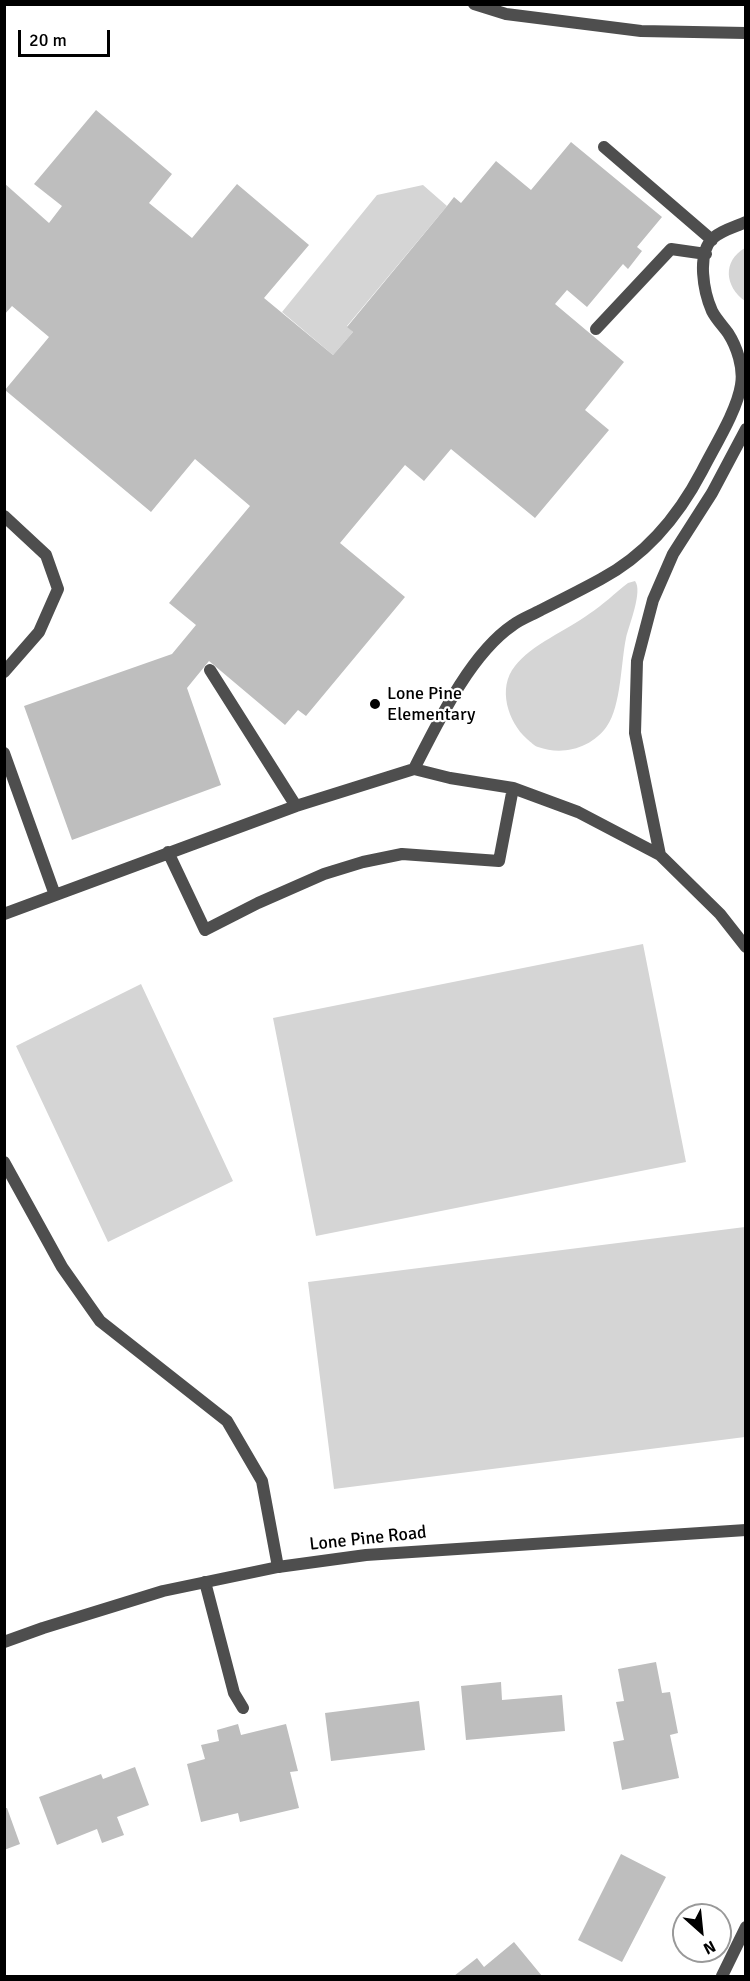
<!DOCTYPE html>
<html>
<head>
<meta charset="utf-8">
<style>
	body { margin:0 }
	#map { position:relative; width:750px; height:1981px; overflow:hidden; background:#fff; font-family:Signika,sans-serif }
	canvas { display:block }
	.frame { position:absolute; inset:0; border:6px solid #000; pointer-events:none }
	.north { position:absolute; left:672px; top:1903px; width:60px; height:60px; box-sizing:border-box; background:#fff; border:2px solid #999; border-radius:50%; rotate:153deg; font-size:16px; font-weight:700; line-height:24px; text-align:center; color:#000 }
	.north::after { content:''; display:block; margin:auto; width:21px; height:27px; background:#000; clip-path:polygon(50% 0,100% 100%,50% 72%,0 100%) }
	.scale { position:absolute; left:18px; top:30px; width:92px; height:27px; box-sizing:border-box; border:3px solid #000; border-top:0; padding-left:8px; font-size:18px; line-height:21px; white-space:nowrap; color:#000; -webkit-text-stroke:4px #fff; paint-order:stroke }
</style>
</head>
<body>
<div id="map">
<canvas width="750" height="1981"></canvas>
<div class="frame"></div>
<div class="north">N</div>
<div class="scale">20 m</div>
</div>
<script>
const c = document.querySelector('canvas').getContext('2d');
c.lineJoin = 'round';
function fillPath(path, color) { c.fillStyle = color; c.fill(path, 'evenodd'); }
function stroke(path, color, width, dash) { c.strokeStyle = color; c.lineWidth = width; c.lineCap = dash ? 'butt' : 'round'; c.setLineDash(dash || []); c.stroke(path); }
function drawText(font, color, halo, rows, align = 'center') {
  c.font = font + ' Signika,sans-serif'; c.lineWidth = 4.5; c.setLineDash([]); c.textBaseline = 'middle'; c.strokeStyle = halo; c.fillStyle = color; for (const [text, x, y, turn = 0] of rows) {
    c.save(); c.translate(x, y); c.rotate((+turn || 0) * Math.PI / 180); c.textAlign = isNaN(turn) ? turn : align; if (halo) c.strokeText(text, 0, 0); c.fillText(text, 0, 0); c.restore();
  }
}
const green = new Path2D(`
	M423,185L447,206L347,326L353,332L333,355L282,312L377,195Z
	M745,248V301C725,287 722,261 745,248Z
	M635,581C643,591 629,625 626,638C621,662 621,706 607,726C592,748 563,756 538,747C534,746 531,742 527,739C508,722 497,688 515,666C531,645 567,630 589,614C603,605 615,593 628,583Z
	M643,944L686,1162L316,1236L273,1018Z
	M141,984L233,1181L108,1242L16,1046Z
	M745,1227V1437L334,1489L308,1282Z`);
const building = new Path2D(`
	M96,110L172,174L149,203L192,238L237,184L309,245L264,298L333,355L353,332L347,327L447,206L454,197L461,203L496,161L531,190L571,142L662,217L637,247L642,251L628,269L623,264L587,307L567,290L555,304L624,362L585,410L609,430L535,518L451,449L424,481L405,465L340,543L405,597L306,716L298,710L285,725L209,661L187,688L221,785L72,840L24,706L172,654L196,625L169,603L250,506L195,459L151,512L5,390L49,337L12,306L4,315V183L49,223L62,206L34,184Z
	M656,1662L662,1693L670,1692L678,1733L670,1735L679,1778L622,1790L613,1742L624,1740L616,1702L624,1701L618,1669Z
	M501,1682L502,1700L562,1695L565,1731L466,1740L461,1686Z
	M419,1701L425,1750L331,1761L325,1713Z
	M238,1724L241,1735L286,1724L298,1771L290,1772L299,1808L240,1822L238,1813L201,1822L187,1764L205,1759L201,1745L219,1741L217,1730Z
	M135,1767L149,1805L117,1817L124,1835L102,1843L97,1829L57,1845L39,1797L101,1774L103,1779Z
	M4,1808H7L20,1844L4,1850Z
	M621,1854L666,1877L622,1962L578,1940Z
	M514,1942L542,1976H454L477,1958L484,1967Z`);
const service = new Path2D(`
	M604,147L712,240
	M596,329L671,249L706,254
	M4,516L46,555L58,589L39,632L4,672
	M210,670L296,806
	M4,753L55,895
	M414,769C437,724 470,654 513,625C521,619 532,615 541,610C561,600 581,590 601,579C646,555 679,515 702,471C714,447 737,411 741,385C744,368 737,347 728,333C723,326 716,319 712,311C704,293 696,254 713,238C722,230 735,227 746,222
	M168,852L205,930L258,903L324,874L363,862L402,854L499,861L513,788
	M660,855L635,733L637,661L653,600L673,554L712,493L746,429
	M4,914L296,806L414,769L450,778L513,788L578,812L660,855L720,914L746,947
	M4,1162L62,1267L100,1321L227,1421L262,1481L278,1567
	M205,1582L234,1693L243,1708`);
const minor = new Path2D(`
	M474,4L506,14L641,31L746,33
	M722,1976L746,1927`);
const tertiary = new Path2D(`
	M4,1642L43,1628L163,1591L278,1567L366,1555L746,1530`);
const markers = [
	[375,704,6,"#000"]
];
const poiNames = [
	["Lone Pine",387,694],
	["Elementary",387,715]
];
const streetNames = [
	["Lone Pine Road",368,1539,-6]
];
fillPath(green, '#d5d5d5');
fillPath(building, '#bebebe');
stroke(service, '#4e4e4e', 12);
stroke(minor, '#4e4e4e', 12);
stroke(tertiary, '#4e4e4e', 12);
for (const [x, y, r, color] of markers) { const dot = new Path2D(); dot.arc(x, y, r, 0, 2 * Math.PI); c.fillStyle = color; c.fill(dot); stroke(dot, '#fff', 2); }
drawText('18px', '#000', '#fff', poiNames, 'left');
drawText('18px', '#000', '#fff', streetNames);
</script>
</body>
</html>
